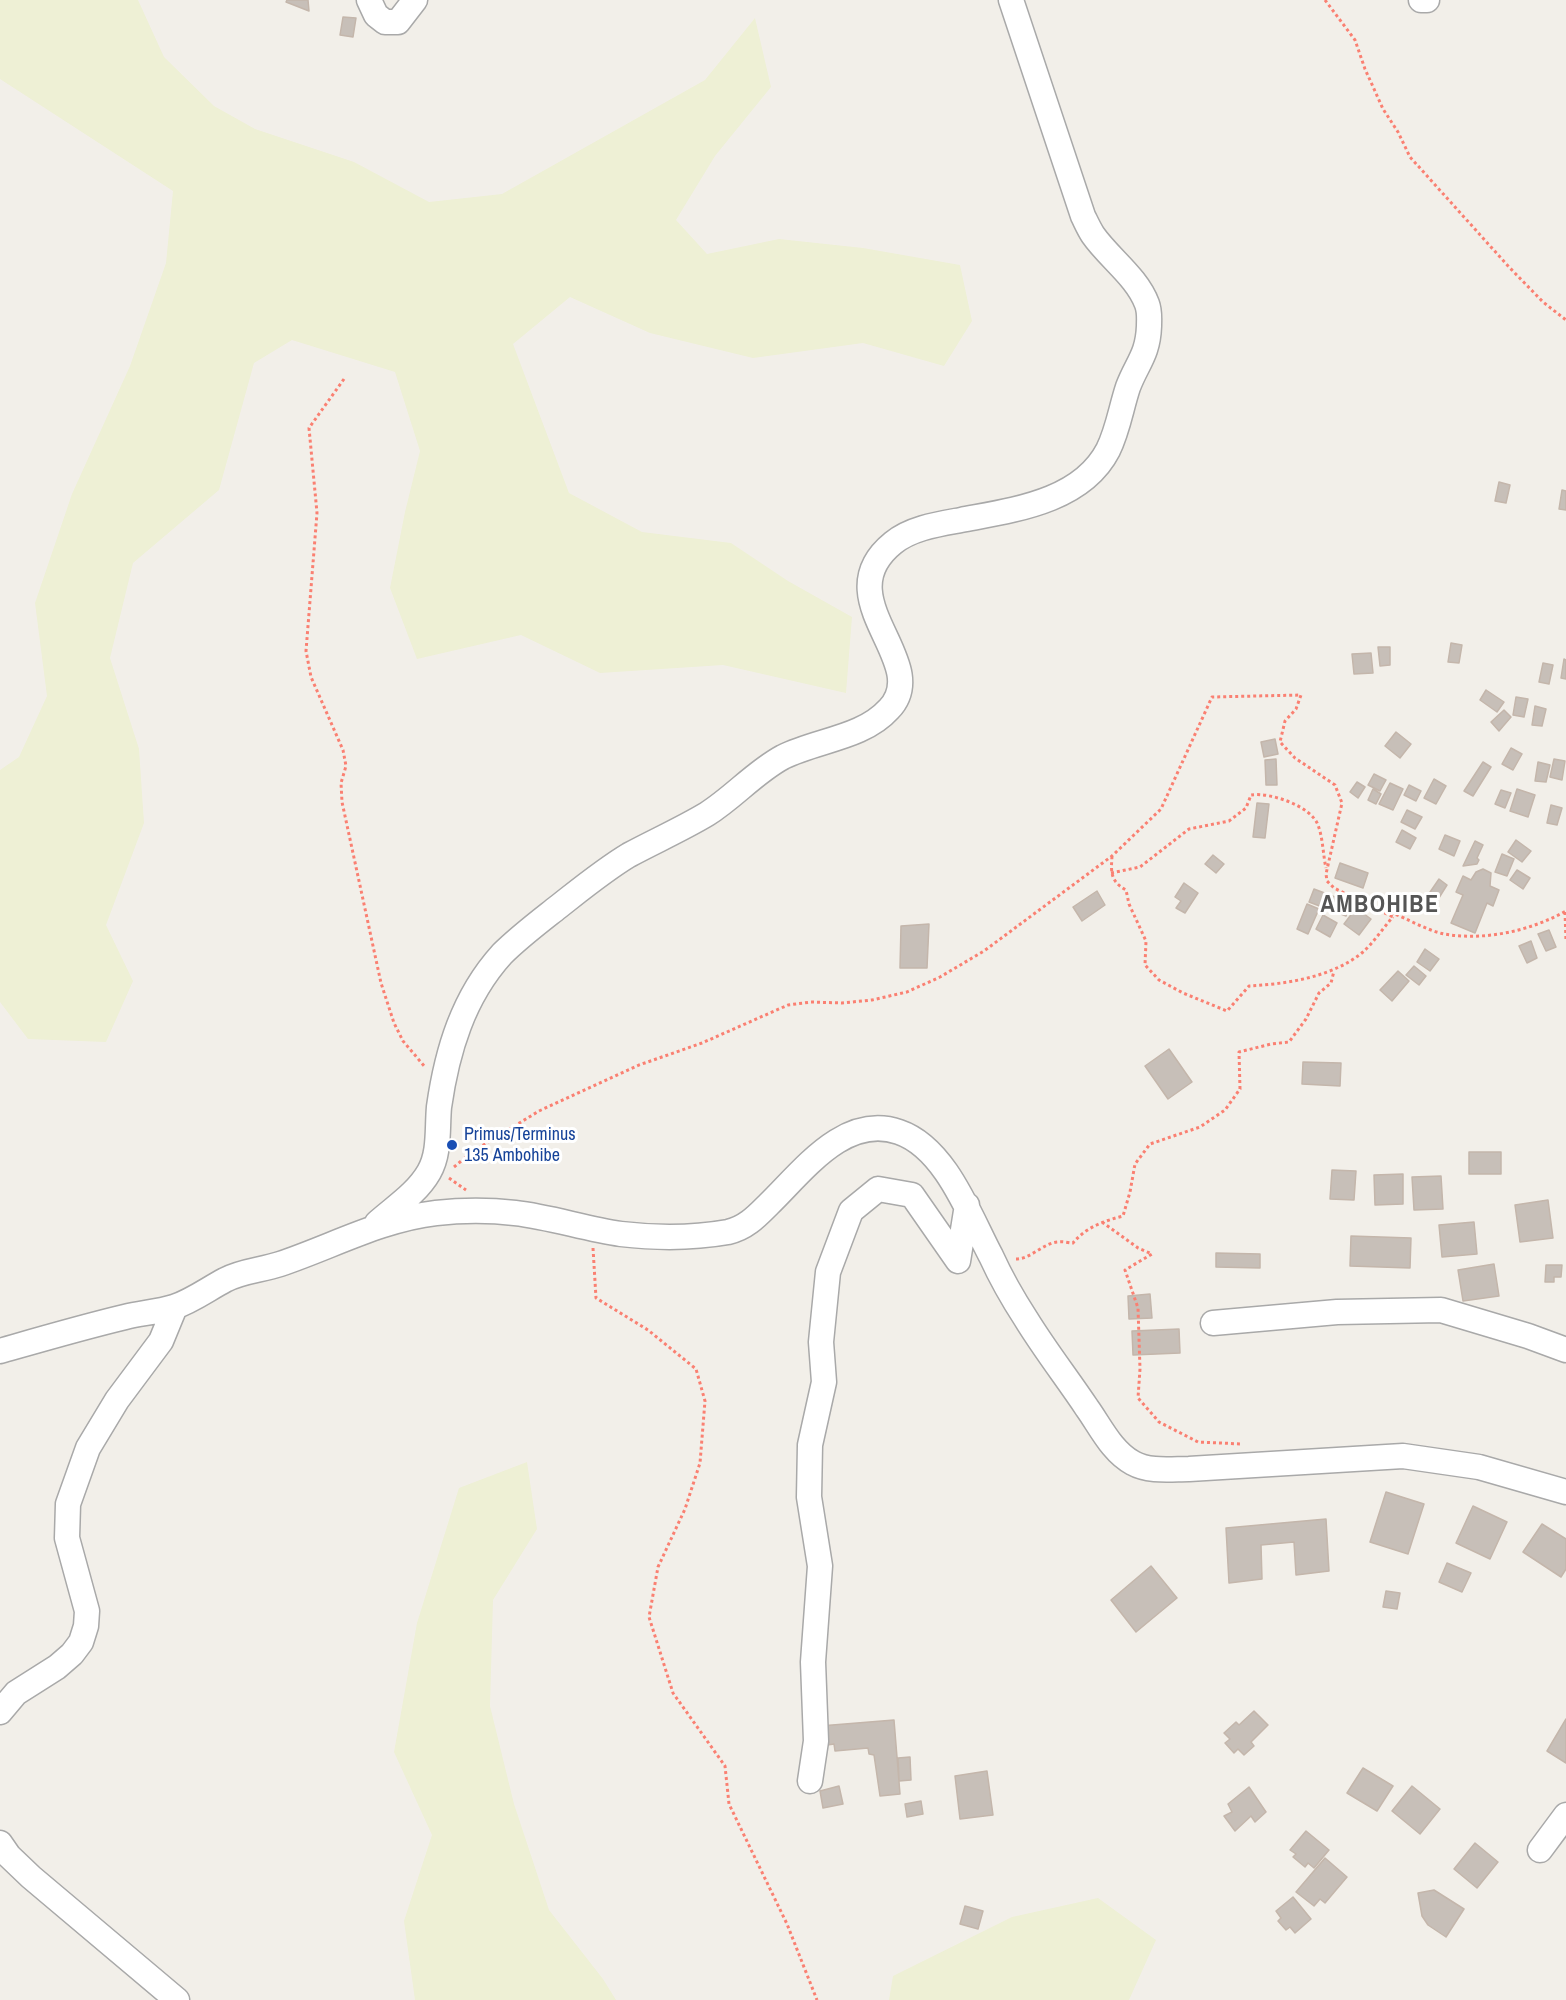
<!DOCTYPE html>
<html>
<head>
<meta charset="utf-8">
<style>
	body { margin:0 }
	canvas { display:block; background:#f2efe9 }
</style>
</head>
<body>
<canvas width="1566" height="2000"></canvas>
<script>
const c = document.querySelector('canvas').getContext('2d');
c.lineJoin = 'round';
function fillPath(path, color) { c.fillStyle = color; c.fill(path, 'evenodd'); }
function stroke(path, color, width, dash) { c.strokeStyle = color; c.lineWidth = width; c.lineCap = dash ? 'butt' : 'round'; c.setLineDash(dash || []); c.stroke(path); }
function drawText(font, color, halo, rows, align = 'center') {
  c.font = font + ' "Archivo Narrow",sans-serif'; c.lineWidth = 6; c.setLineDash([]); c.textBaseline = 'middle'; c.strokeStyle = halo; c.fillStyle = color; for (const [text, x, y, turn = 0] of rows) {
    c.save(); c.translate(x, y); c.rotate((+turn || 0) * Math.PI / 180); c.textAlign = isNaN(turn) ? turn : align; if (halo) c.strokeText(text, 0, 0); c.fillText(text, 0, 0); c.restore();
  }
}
const farmland = new Path2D(`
	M0,0H138L164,57L214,106L255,129L354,162L429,202L502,194L705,80L755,18L771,87L715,156L676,220L707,254L779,239L863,248L960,265L972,321L944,366L863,343L753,358L650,333L570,297L513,344L569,493L642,532L731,543L788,581L852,617L846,693L723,665L600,673L521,635L417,659L390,588L405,512L420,451L395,372L292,340L254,363L219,490L133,563L110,658L139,749L144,823L106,925L133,981L106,1042L28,1039L0,1002V770L19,757L47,696L35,603L72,494L130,366L166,263L173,191L0,79Z
	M527,1462L537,1529L493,1600L490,1706L514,1804L549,1910L603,1979L616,2000H415L404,1921L432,1835L394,1752L417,1623L459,1488Z
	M1098,1898L1156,1940L1129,2000H889L893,1976L1012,1917Z`);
const building = new Path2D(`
	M287,0H308L309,11L286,2Z
	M343,17L356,18L353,37L340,35Z
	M1499,482L1510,485L1506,503L1495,501Z
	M1562,490L1566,491V510L1559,509Z
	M1451,643L1462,645L1459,663L1448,662Z
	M1378,647H1390V665L1380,666Z
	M1371,653L1373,673L1354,674L1352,654Z
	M1564,659L1566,660V679L1561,678Z
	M1543,663L1553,665L1549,684L1539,682Z
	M1486,690L1504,702L1497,712L1480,700Z
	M1516,697L1528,699L1524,717L1513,715Z
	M1535,706L1546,709L1542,726L1532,725Z
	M1504,710L1511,717L1499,731L1491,722Z
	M1396,732L1411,744L1400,758L1385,746Z
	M1275,739L1278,754L1264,757L1261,742Z
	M1511,748L1522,754L1513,770L1502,764Z
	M1276,759L1277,785H1266L1265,760Z
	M1554,759L1565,761L1562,780L1550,777Z
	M1483,762L1491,767L1473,796L1464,791Z
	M1538,762L1550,765L1546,782L1535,781Z
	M1374,774L1386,780L1380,791L1368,785Z
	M1434,779L1446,786L1436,804L1424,798Z
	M1357,782L1365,787L1358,798L1350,792Z
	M1390,783L1403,789L1393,810L1379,804Z
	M1409,785L1421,791L1416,801L1404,795Z
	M1373,789L1381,794L1376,804L1368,800Z
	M1517,789L1535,795L1528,817L1510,811Z
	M1501,790L1511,793L1505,808L1495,804Z
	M1257,803L1269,804L1265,838L1253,837Z
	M1551,805L1562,808L1557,825L1547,823Z
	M1407,810L1422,817L1415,829L1401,822Z
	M1402,830L1416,838L1410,849L1396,842Z
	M1445,835L1460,841L1454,856L1439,849Z
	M1516,840L1531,851L1522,862L1508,852Z
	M1475,841L1483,845L1477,858L1479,860L1477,864L1463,866Z
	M1502,854L1514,859L1507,876L1495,872Z
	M1213,855L1224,864L1216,873L1205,864Z
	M1340,863L1368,873L1363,888L1335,878Z
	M1483,869L1491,873L1490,886L1499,890L1493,906L1487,903L1475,933L1451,923L1463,895L1456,892L1463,876L1471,880L1476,872Z
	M1517,870L1530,878L1523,889L1510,880Z
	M1439,879L1447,885L1437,901L1428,895Z
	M1184,883L1198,893L1185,913L1176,908L1181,901L1175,897Z
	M1314,889L1351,903L1346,916L1309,902Z
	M1097,891L1105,905L1082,921L1073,907Z
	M1307,904L1319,909L1308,934L1297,929Z
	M1356,908L1371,919L1359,935L1344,924Z
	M1323,915L1337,923L1330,937L1316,929Z
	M929,924L927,968H900L901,926Z
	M1549,930L1556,947L1546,951L1538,934Z
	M1531,941L1537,958L1527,963L1519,946Z
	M1425,949L1439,959L1430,971L1417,962Z
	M1414,966L1426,976L1419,985L1406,975Z
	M1398,971L1409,981L1392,1001L1380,990Z
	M1169,1049L1192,1082L1168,1099L1145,1066Z
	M1303,1062L1341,1063L1340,1086L1302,1084Z
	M1469,1152H1501V1174H1469Z
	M1332,1170L1356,1171L1354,1200L1330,1199Z
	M1403,1174V1204L1375,1205L1374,1175Z
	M1441,1176L1443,1209L1414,1210L1412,1177Z
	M1548,1200L1553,1238L1520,1242L1515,1205Z
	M1474,1222L1477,1254L1442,1257L1439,1225Z
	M1351,1236L1411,1238L1410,1268L1350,1266Z
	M1216,1253L1260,1254V1268L1216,1267Z
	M1494,1264L1499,1296L1463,1301L1458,1270Z
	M1546,1265H1562L1561,1277H1554V1282H1545Z
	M1150,1294L1152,1318L1129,1319L1128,1296Z
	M1179,1329L1180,1353L1133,1355L1132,1331Z
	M1386,1492L1424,1504L1408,1554L1370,1542Z
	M1473,1506L1507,1522L1490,1559L1456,1543Z
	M1326,1519L1329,1571L1296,1575L1294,1542L1261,1545L1262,1579L1229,1583L1226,1528Z
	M1542,1524L1566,1539V1569L1561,1577L1523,1552Z
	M1447,1563L1471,1573L1462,1592L1439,1582Z
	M1151,1566L1177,1598L1136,1632L1111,1600Z
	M1386,1591L1400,1593L1397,1609L1383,1607Z
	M1254,1711L1268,1725L1251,1742L1254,1746L1244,1755L1238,1749L1234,1753L1225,1743L1230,1739L1224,1733L1236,1722L1239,1725Z
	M1566,1719V1763L1547,1751Z
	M894,1720L900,1794L880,1796L874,1755L869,1754L868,1748L835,1751L834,1744L821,1746L820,1726Z
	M910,1757L911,1780L899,1781L898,1758Z
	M1363,1768L1393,1786L1377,1811L1347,1793Z
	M987,1771L993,1815L960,1819L955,1776Z
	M839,1786L843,1804L823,1808L820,1791Z
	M1412,1786L1440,1809L1420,1834L1392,1811Z
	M1249,1787L1266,1812L1255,1822L1251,1816L1235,1831L1224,1816L1232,1812L1228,1804Z
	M921,1801L923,1814L907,1817L905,1804Z
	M1306,1831L1329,1850L1314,1868L1308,1863L1305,1867L1293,1857L1296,1854L1290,1850Z
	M1475,1843L1498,1862L1477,1888L1454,1869Z
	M1325,1858L1347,1877L1325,1903L1320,1899L1314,1906L1296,1892Z
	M1434,1890L1464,1909L1446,1937L1428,1925L1422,1916L1418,1893Z
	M1293,1897L1311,1919L1295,1933L1290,1927L1286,1930L1278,1921L1281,1918L1276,1911Z
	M965,1906L983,1911L978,1929L960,1924Z`);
const path = new Path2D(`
	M1325,0L1355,40L1365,69L1383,109L1398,132L1410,157L1509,267L1543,302L1566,320
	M344,379L309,428L317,513L306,651L311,677L343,750L346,766L341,783L342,802L381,983L394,1023L403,1041L425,1067
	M1112,856C1111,872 1110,881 1126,890L1129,904L1146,941L1145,965L1159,980L1183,993L1227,1011L1249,986C1287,984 1333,977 1363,952C1374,942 1383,928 1393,917
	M1111,873L1140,867L1189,829L1229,821L1246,808L1251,795C1270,792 1311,806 1318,825C1323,838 1323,855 1326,868
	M1565,912L1566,941
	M454,1167L472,1152L539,1111L639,1065L702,1043L788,1005L811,1002L842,1003L872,1000L907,992L940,977L984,951L1112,856L1161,809L1212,697L1301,695L1296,709L1285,721L1280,742L1295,758L1335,785L1342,803L1326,874L1327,881L1334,888L1393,917L1392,913C1408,919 1426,930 1444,934C1485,941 1530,931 1566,911
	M449,1178L466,1190
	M1102,1222L1138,1248L1152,1254L1125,1270L1138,1308L1140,1369L1138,1398L1159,1422L1198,1442L1242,1444
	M593,1248L596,1298L648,1330L696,1369L705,1401L700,1463L685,1509L658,1567L649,1617L673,1693L725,1766L729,1804L787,1924L817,2000
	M1016,1259C1031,1259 1043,1243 1058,1242C1063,1241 1069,1243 1073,1243C1086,1227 1104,1221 1123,1216L1130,1192L1135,1164L1150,1144L1200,1127L1225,1110L1240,1089L1239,1052L1271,1044L1289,1042L1306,1019L1319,993L1331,983L1334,971`);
const minor = new Path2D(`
	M369,0L376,15L385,22H398L415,0
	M1421,0H1427
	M377,1223C395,1207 417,1193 429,1172C440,1153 437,1129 439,1107C447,1051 463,997 502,954C519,937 539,922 558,907C581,889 604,870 629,855C655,841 682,829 707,814C734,797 755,772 783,757C817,740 863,738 889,709C934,662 824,599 893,543C911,528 939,524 961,520C1013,510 1081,502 1108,450C1118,430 1121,408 1128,387C1137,363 1148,355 1149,326C1149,319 1150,312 1147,304C1137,277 1109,258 1093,235C1089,229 1086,222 1083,216L1011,0
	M1213,1323L1337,1312L1441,1310L1528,1336L1566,1350
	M0,1351C42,1339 83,1327 125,1317C141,1313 158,1312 174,1307C192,1301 208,1289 225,1280C241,1271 262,1270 280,1264C331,1247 382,1219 436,1213C463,1210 489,1210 515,1213C551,1217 585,1229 621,1234C655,1238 694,1238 728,1232C746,1228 757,1216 769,1204C803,1171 845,1113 899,1132C946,1148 970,1217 991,1256C1001,1278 1013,1299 1026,1319C1045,1350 1067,1378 1087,1408C1100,1426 1112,1452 1133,1463C1149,1472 1171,1469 1189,1469L1403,1456L1479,1467L1566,1492
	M0,1712L16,1693L57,1667L72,1654L81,1642L86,1626L87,1611L67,1538L68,1504L88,1448L117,1400L161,1341L175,1307
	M810,1781L816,1741L813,1662L820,1566L809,1497L810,1445L824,1382L821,1342L828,1272L851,1211L878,1189L912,1195L958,1261L967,1205
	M0,1843L9,1856L31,1877L177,2000
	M1540,1850L1566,1815`);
const markers = [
	[452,1145,6,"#1a4fb4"]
];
const transitNames = [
	["Primus/Terminus",464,1135],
	["135 Ambohibe",464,1156]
];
const districtNames = [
	["AMBOHIBE",1380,906]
];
fillPath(farmland, '#eef0d5');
fillPath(building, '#c7bfb8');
stroke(building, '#c4b6ab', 1.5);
stroke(minor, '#a9a9a9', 27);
stroke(path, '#fa8072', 3, [3, 3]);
stroke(minor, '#fff', 24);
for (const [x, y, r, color] of markers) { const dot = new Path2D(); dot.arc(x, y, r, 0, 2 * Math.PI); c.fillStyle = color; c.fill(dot); stroke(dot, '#fff', 2); }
drawText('18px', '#164399', '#fff', transitNames, 'left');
c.letterSpacing = '1.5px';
drawText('bold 24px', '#555', '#fff', districtNames);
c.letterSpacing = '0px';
</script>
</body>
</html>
